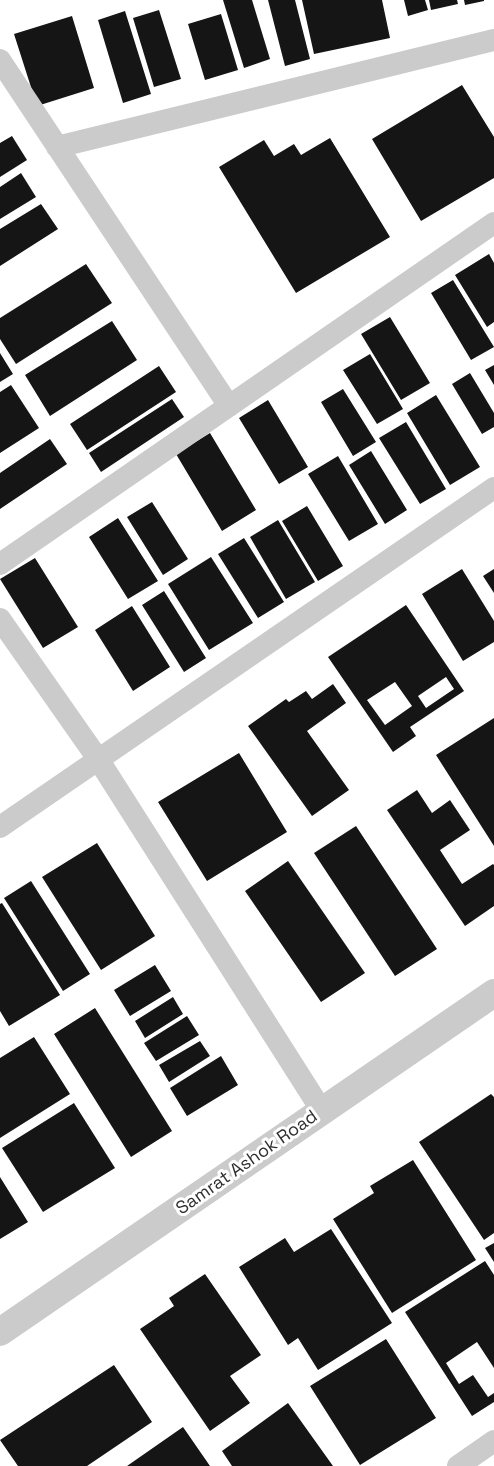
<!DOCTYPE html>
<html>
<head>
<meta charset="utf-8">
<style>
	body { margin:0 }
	canvas { display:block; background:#fff }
</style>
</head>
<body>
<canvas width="494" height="1466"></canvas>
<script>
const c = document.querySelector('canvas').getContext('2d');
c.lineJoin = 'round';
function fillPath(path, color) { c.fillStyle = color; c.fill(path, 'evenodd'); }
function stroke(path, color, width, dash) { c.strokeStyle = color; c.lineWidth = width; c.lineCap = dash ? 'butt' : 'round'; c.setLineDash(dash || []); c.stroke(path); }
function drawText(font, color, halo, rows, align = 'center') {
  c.font = font + ' "Space Grotesk",sans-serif'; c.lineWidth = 6; c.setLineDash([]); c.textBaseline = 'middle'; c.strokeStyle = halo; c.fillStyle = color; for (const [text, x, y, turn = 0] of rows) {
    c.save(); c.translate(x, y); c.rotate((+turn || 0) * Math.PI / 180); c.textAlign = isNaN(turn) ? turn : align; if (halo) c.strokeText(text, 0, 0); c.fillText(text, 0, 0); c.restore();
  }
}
const building = new Path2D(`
	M223,0H252L270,59L244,68Z
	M268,0H295L310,59L285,66Z
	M302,0H382L390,38L314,54Z
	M404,0H425L428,10L408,16Z
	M429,0H457L458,4L431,10Z
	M464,0H484V1L465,5Z
	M159,10L181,79L154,87L133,18Z
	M125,11L151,94L123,103L98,20Z
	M221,14L238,70L205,80L188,24Z
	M72,16L94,88L37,106L14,34Z
	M462,85L494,137V178L421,221L372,139Z
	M12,136L27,160L0,177V143Z
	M330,138L390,237L296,293L219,167L264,140L274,156L294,144L301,155Z
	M21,173L36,197L0,219V187Z
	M41,204L58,229L0,266V229Z
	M489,254L494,263V322L487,327L455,275Z
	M86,264L112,303L16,364L0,339V318Z
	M453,280L494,347L471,360L431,293Z
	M390,317L430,383L401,400L361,334Z
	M112,321L137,360L50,416L25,375Z
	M0,353L13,374L0,382Z
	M370,354L403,409L377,424L343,370Z
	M494,365V385L485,370Z
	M159,366L176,392L87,450L70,424Z
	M470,373L494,413V427L482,434L452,384Z
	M11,385L39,428L0,453V392Z
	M343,389L376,442L353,456L321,402Z
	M436,395L480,467L450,485L407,413Z
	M172,399L184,417L101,472L89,453Z
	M268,400L308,467L279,484L239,418Z
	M406,422L446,489L420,504L379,438Z
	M210,433L256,510L222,531L176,454Z
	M50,439L67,464L0,509V473Z
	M371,451L407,510L385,524L349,465Z
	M338,456L378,524L349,541L308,474Z
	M152,502L188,559L163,575L127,517Z
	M307,506L343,566L318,581L282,521Z
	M118,518L158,581L128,599L89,537Z
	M278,520L315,582L286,599L250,537Z
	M244,538L284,602L258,618L218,554Z
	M211,557L253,623L209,650L168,584Z
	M35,558L78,627L43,648L0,579Z
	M462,569L494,621V642L463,661L422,594Z
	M494,569V593L483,576Z
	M164,591L206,658L184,672L142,605Z
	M406,605L464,691L410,727L416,736L393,752L328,657ZM446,677L454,689L426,708L418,696ZM395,682L412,706L385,725L367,700Z
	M132,606L170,667L133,691L95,630Z
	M333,684L346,703L307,731L349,790L312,816L248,726L286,699L289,702L306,691L312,699Z
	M494,718V846L436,755Z
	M239,753L287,832L207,881L158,802Z
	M417,790L432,813L450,800L470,830L440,850L462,884L493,864L494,865V906L465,926L387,810Z
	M356,826L437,949L395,976L314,853Z
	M97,843L155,936L101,970L42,877Z
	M288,861L365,973L321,1002L245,891Z
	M31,881L90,974L63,991L4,898Z
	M2,903L60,995L9,1026L0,1011V904Z
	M155,965L171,991L130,1016L114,990Z
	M173,997L183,1014L145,1038L135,1021Z
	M95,1008L172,1131L131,1157L54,1034Z
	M187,1016L199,1035L156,1061L144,1043Z
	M34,1037L70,1094L0,1138V1058Z
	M200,1041L210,1056L169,1082L159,1065Z
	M221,1056L238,1085L187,1116L170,1088Z
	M491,1094L494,1097V1233L484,1240L419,1142Z
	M74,1103L115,1168L43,1212L2,1148Z
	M413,1160L476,1260L392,1313L333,1219L374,1193L370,1186Z
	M0,1177L28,1222L0,1239Z
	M331,1229L392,1323L318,1370L298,1338L288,1345L239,1267L285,1238L294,1252Z
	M494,1243V1262L485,1248Z
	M485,1261L494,1275V1368L477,1342L446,1363L459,1384L473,1375L488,1397L494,1393V1402L472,1416L405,1312Z
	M205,1274L261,1355L230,1376L250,1403L210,1431L140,1329L174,1306L169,1298Z
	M386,1339L436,1418L360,1465L310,1386Z
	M114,1365L152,1422L87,1466H18L0,1440Z
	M288,1403L333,1466H232L222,1451Z
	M183,1427L210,1466H127Z`);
const minor = new Path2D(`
	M0,60L229,406
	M57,147L494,40
	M0,564L494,223
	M0,619L98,759L322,1111
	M0,827L494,488
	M458,1466L494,1441`);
const tertiary = new Path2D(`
	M0,1332L494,993`);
const streetNames = [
	["Samrat Ashok Road",247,1163,-35]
];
fillPath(building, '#151515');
stroke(minor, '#cbcbcb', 22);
stroke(tertiary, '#cbcbcb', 28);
drawText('18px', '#2e2e2e', '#fff', streetNames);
</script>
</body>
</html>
